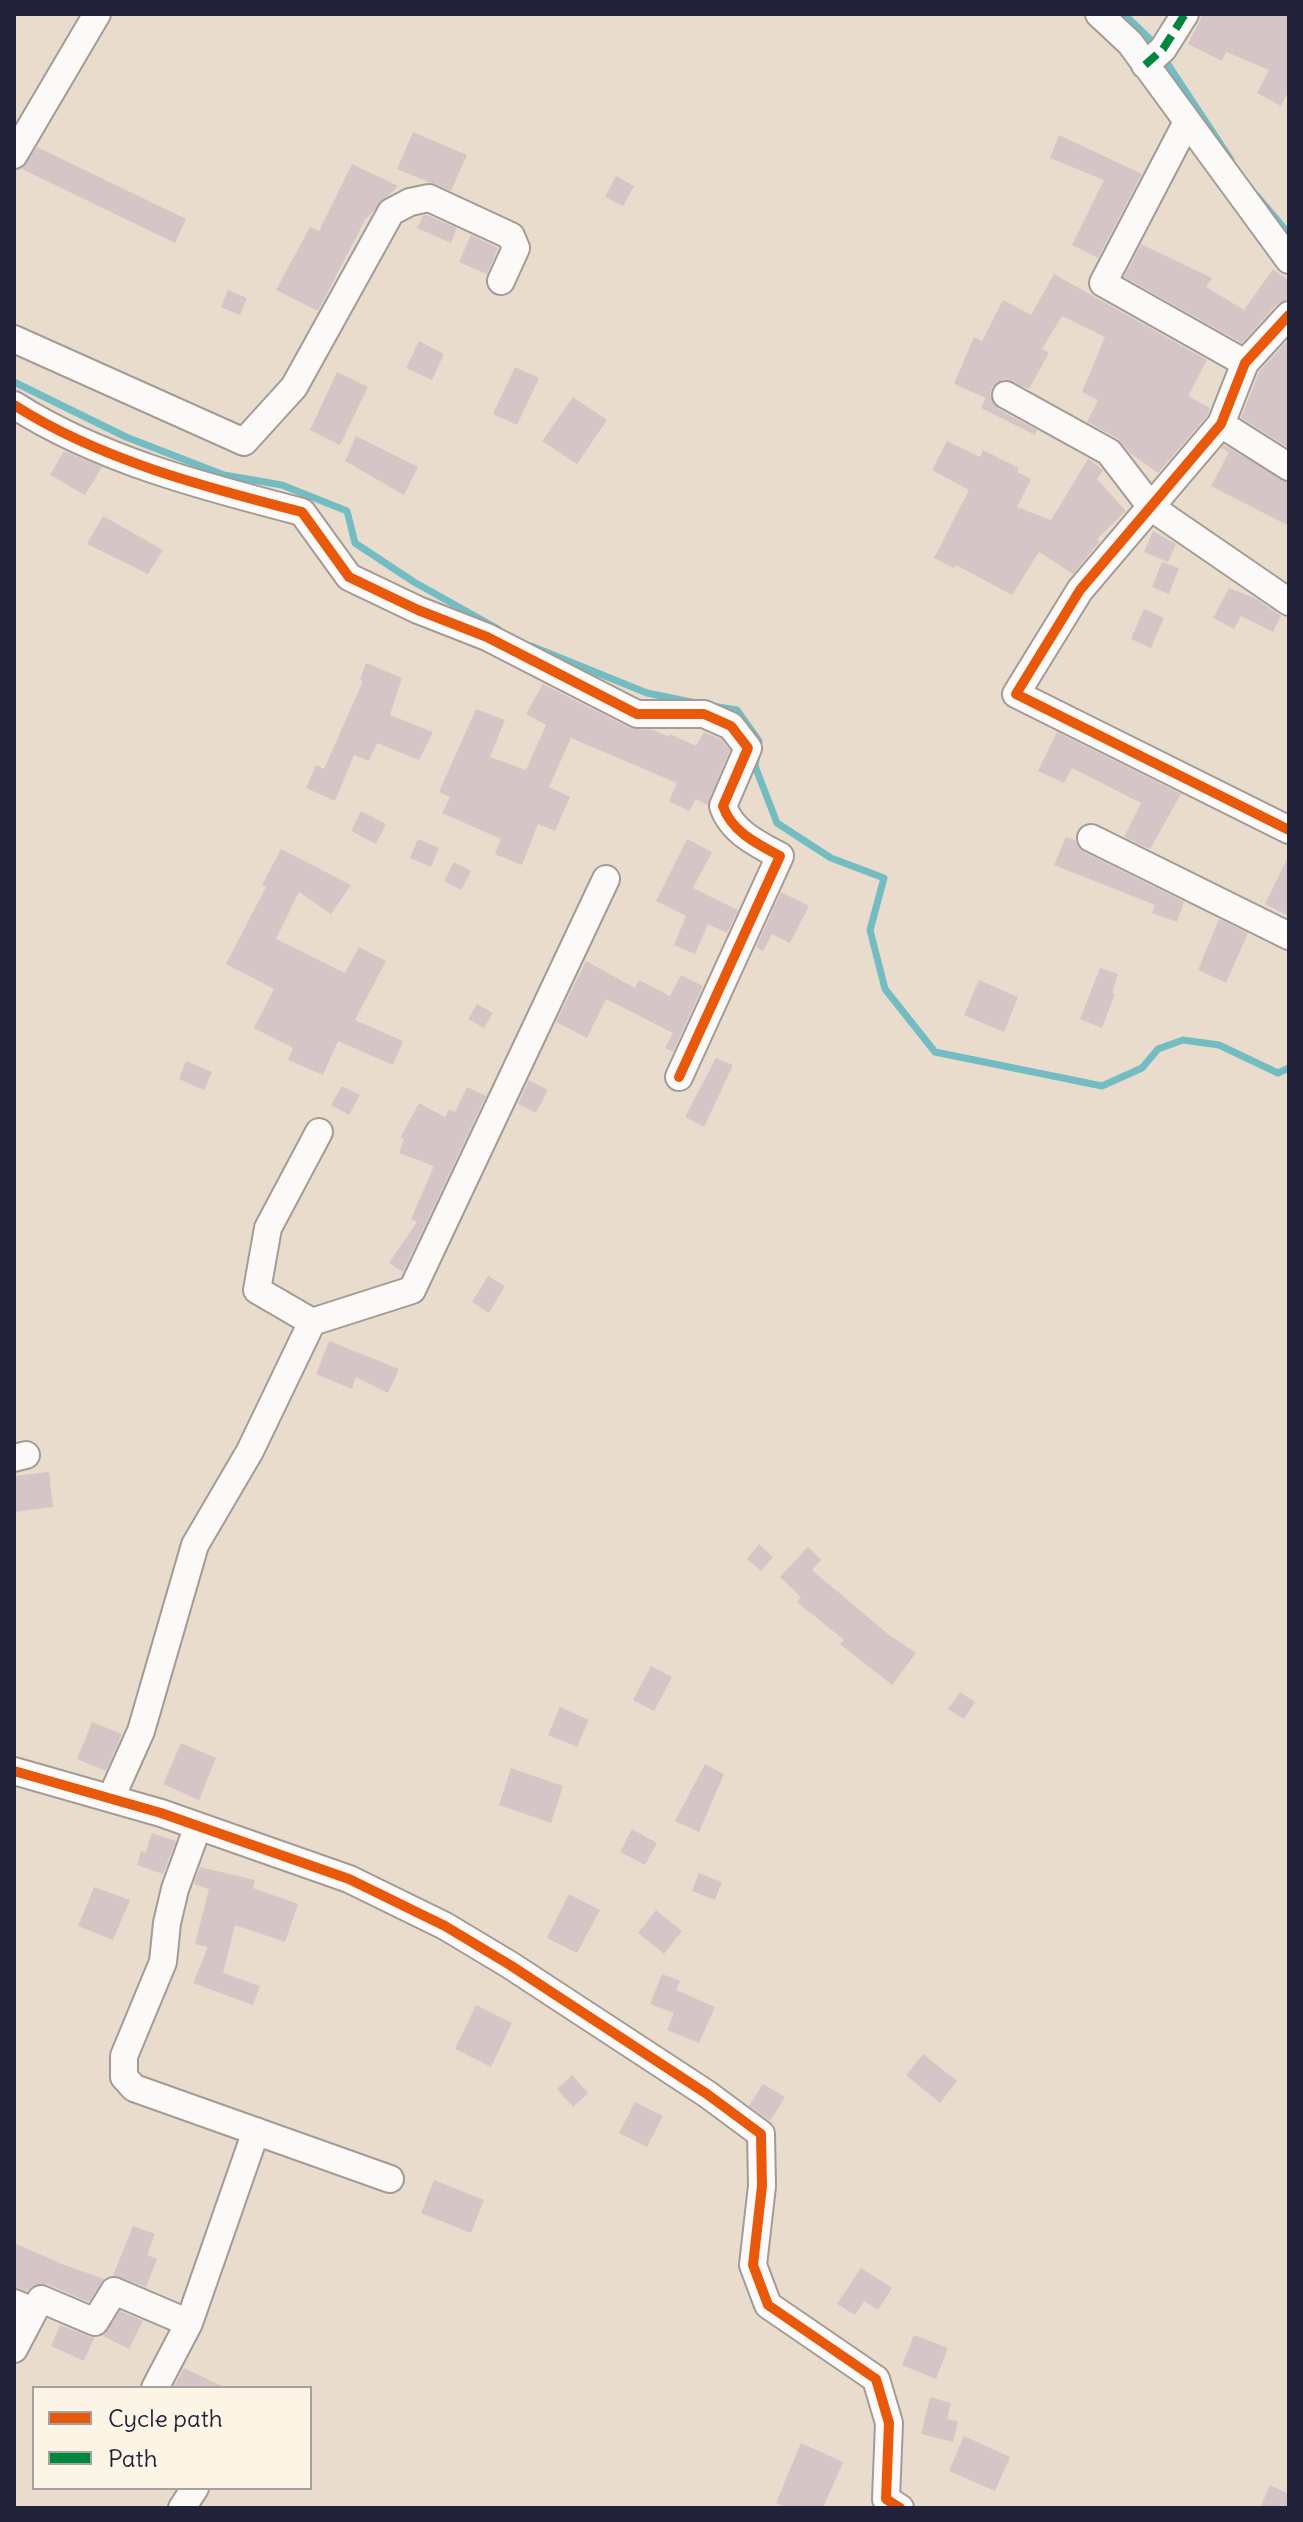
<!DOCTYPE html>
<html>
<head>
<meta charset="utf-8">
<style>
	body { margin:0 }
	#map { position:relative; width:1303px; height:2522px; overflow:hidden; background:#e9dccd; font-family:Delius,sans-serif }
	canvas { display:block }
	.frame { position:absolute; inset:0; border:16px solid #22223b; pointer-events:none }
	.legend { position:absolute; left:32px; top:2386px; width:280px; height:104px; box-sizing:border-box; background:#fcf5e5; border:2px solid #a5a1a1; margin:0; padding:10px 14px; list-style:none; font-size:24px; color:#22223b }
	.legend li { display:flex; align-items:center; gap:16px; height:40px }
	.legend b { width:40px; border:2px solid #a5a1a1 }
</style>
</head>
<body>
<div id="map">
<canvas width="1303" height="2522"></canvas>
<div class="frame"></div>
<ul class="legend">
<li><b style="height:10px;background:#e8590c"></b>Cycle path</li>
<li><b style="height:10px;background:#00873e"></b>Path</li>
</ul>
</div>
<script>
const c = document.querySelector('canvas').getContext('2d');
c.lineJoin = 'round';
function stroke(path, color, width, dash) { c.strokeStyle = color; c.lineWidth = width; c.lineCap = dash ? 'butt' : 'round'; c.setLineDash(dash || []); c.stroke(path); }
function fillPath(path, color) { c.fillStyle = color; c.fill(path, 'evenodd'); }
const stream = new Path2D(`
	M1124,14L1157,46
	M1163,57L1231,160
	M1257,196L1289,234
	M14,382L126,437L224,475L282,485L347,511L355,543L414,582L498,629
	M531,646L647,693L696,703
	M712,706L737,710L759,741L755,766L777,823L831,858L884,878L870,930L885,989L935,1052L1102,1086L1142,1068L1158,1049L1183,1040L1219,1045L1278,1073L1289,1068`);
const building = new Path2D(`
	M1203,14H1289V90L1281,106L1257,93L1269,70L1226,52L1222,61L1188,44Z
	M413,132L467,155L451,191L397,169Z
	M1059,135L1142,174L1098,258L1072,245L1104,180L1050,158Z
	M37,147L186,219L175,243L22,169Z
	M352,164L398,186L365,220L318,311L276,290L310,227L319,231Z
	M616,176L634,186L623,206L605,197Z
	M427,215L457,228L451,243L417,228L423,216Z
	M471,235L498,248L487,274L459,262Z
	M1141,244L1212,278L1206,287L1244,310L1273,269L1289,281V299L1277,304L1242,343L1124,277Z
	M1054,274L1207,360L1188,396L1210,408L1207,416L1158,473L1130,453L1117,438L1087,422L1098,400L1082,392L1105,337L1062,316L1042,349L1049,353L1029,389L1005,379L992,387L990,395L998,409L1037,430L1035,435L981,408L986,398L954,384L974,337L982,341L1003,300L1031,315Z
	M228,290L247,298L240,315L221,307Z
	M1289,339V448L1241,418L1259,372Z
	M419,341L444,354L432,380L406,368Z
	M515,367L539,378L517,425L493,414Z
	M337,372L368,387L340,445L310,430Z
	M573,397L607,420L577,464L542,441Z
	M356,436L418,467L404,495L345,461Z
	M947,441L980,457L983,450L1019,468L1017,472L1031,479L1017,507L1051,520L1088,459L1103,470L1097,479L1126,511L1097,539L1100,541L1073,574L1039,552L1012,595L956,565L954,568L934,558L969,490L932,470Z
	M1224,445L1289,483V526L1211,486L1229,452L1221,448Z
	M64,451L102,467L85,495L50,475Z
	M103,516L163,550L148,574L87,544Z
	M1153,531L1176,544L1168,562L1144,552Z
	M1162,562L1179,568L1169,594L1152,587Z
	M1229,588L1255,598L1281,616L1273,632L1241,616L1234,629L1213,618Z
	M1144,609L1164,618L1151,648L1131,639Z
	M366,663L402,678L390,715L433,732L419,760L377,743L369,761L354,755L335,801L306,788L316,765L324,769L363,681L360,680Z
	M543,684L630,728L654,730L669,737L670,734L696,746L704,732L721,739L730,750L707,805L696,799L689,811L669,801L677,783L571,738L549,787L570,797L555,831L538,824L522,865L495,854L501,839L442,813L450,797L439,792L476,709L505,720L490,757L526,770L546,725L526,714Z
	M1057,732L1181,794L1150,849L1124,837L1141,803L1072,768L1064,783L1038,771Z
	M361,811L386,824L376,844L351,831Z
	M1066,837L1075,840L1084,852L1184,902L1177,922L1152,913L1155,905L1054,865Z
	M418,839L439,848L431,867L410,858Z
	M687,839L712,852L693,888L738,910L727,933L708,924L695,954L674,945L686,916L656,901Z
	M281,849L351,885L331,914L299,892L276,939L345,973L359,947L386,961L355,1020L403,1041L393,1065L338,1041L323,1075L288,1060L293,1048L254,1028L274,989L226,964L266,887L262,885Z
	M1289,855V916L1265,904Z
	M454,862L471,871L461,890L444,881Z
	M781,892L809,906L790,943L772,934L763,951L756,947Z
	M1219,919L1248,933L1226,983L1198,970Z
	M586,961L635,988L639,980L670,996L681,975L703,986L673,1052L665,1048L673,1033L606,999L587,1038L556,1022Z
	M1100,968L1118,974L1112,993L1115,994L1102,1028L1080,1019Z
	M979,980L1018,997L1004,1032L964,1015Z
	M477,1004L493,1013L484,1028L468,1019Z
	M716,1058L733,1065L704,1127L685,1117Z
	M186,1061L212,1072L204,1090L179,1079Z
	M529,1080L548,1090L536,1113L518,1104Z
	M342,1086L360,1095L349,1115L331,1105Z
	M467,1087L486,1096L403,1272L389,1263L417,1222L411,1219L434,1166L399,1153L404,1139L400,1138L419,1103L445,1117L449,1109L455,1112Z
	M488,1276L505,1286L489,1313L472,1302Z
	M329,1341L399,1369L388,1393L356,1377L352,1389L316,1374Z
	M49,1472L53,1507L14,1512V1476Z
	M759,1544L773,1557L761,1571L747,1559Z
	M808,1547L821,1560L812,1570L888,1634L916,1653L892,1685L840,1644L844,1640L797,1602L801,1597L780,1577Z
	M651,1666L672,1677L654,1711L633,1700Z
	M960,1692L975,1702L964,1719L948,1709Z
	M560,1707L589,1720L577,1747L548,1735Z
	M92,1722L122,1734L106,1771L77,1759Z
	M181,1743L216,1758L199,1800L163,1784Z
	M705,1764L724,1774L699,1832L675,1821Z
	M511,1768L563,1786L551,1823L499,1805Z
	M632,1829L657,1843L645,1865L620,1852Z
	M152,1833L176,1841L163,1874L137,1865L141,1851L146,1852Z
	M200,1867L255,1880L253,1888L298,1904L285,1942L235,1925L223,1973L260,1986L253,2005L193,1983L208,1947L195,1944L209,1889L194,1884Z
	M699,1873L722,1882L715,1900L692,1891Z
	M94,1887L130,1900L113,1940L78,1926Z
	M569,1894L600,1910L577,1953L547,1938Z
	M656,1910L682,1931L664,1954L638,1933Z
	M662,1974L680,1981L676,1990L715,2007L699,2043L667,2030L674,2013L650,2004Z
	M476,2005L512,2023L491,2067L455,2049Z
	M923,2054L957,2081L940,2103L906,2075Z
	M572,2075L588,2093L573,2107L557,2089Z
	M763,2084L785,2097L770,2121L749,2106Z
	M635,2102L663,2116L647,2147L619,2133Z
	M434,2180L484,2200L471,2233L421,2213Z
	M133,2226L155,2234L147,2255L157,2259L146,2287L113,2275Z
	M14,2243L62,2264L104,2279L89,2302L47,2284L33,2285L27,2291L14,2287Z
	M861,2268L892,2288L878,2310L864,2301L855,2315L837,2304Z
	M120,2311L143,2321L129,2349L103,2336Z
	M60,2325L94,2338L84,2361L51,2346Z
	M914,2335L948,2348L936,2379L902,2365Z
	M184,2368L226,2388H173Z
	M930,2397L951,2403L947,2419L958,2421L953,2442L921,2434Z
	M964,2436L1010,2457L995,2491L949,2471Z
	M801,2443L843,2462L823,2508H789L776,2503Z
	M1270,2485L1289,2494V2508H1260Z`);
const minor = new Path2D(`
	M1099,14L1130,43L1289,260
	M1145,65L1163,49L1185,14
	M1187,122L1103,283L1245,363
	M14,155L97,14
	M1289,315L1245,363L1221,424L1080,590L1016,694L1289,830
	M14,339L244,442L294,387L391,212L410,202L429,198L511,236L516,248L501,281
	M1006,395L1109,452L1152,508L1289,602
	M14,405C100,460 205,487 302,512L349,577L418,610L487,637L637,714H704L731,726L748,748L723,806C731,831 757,844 780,856L679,1077
	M1221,424L1289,467
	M1091,838L1289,936
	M312,1322L412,1290L606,879
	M14,1458L26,1455
	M14,1771L161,1813L349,1879L445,1926L510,1965L707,2094L761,2134L762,2186L753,2265L768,2305L876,2379L889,2423L886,2499L900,2508
	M111,1798L141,1731L195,1545L250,1451L312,1322L257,1290L268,1228L319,1132
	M198,1826L175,1889L167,1923L163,1962L124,2056V2077L134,2088L390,2179
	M14,2303L34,2311L14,2349
	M34,2311L41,2299L95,2322L114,2291L189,2323
	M155,2388L189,2323L256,2131
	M182,2508L195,2488`);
const quiet = new Path2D(`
	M1145,65L1163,49L1185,14`);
const cycleway = new Path2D(`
	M1289,315L1245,363L1221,424L1080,590L1016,694L1289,830
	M14,405C100,460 205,487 302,512L349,577L418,610L487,637L637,714H704L731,726L748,748L723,806C731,831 757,844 780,856L679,1077
	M14,1771L161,1813L349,1879L445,1926L510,1965L707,2094L761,2134L762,2186L753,2265L768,2305L876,2379L889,2423L886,2499L900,2508`);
stroke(stream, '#73bcc2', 7);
fillPath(building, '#d6c5c6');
stroke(minor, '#a39b95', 30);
stroke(minor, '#fcfaf8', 26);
stroke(quiet, '#00873e', 8, [16, 8]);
stroke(cycleway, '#e8590c', 10);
</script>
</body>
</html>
